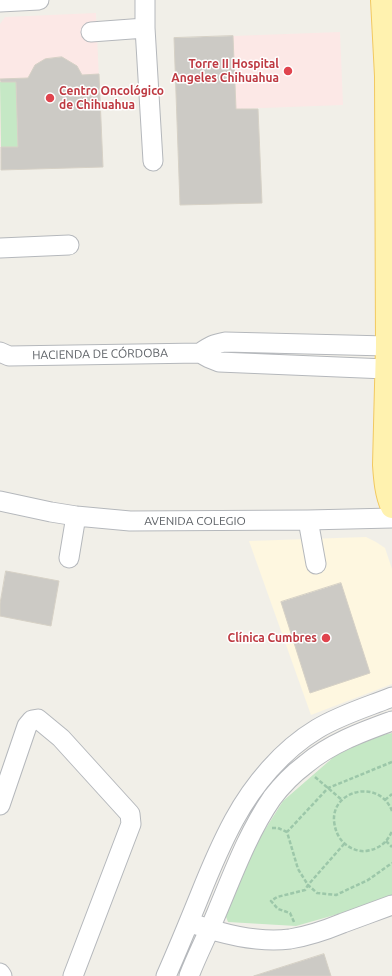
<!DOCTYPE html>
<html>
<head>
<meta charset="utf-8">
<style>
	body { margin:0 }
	canvas { display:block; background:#f1efe8 }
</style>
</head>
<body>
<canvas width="392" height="976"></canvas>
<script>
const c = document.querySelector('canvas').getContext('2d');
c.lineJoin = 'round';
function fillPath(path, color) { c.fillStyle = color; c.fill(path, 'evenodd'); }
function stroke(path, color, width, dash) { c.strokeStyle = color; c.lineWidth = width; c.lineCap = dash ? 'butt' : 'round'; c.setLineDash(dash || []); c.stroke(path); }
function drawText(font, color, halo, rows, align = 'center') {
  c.font = font + ' Ubuntu,sans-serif'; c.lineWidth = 3; c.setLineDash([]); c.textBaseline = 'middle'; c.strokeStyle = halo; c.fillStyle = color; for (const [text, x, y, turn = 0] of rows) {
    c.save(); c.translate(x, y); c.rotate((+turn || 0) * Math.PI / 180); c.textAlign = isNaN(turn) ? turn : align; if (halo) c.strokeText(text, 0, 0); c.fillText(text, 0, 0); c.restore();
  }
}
const commercial = new Path2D(`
	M366,537L376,542L385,548L392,569V684L311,715L249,541Z`);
const medical = new Path2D(`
	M96,13L103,167L1,170L0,123V24L5,17Z
	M340,32L343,105L236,109L233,36Z`);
const green = new Path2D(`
	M0,82H16L18,147H1Z
	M392,733V895L352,910L296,926L228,922L223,909L249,855L283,801L336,755L377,736Z`);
const building = new Path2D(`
	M233,36L236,109H258L262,203L180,205L174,38Z
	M62,57L77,66L82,75L99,74L103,167L1,170V147H18L16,82H1L0,79L28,78L35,65L45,59Z
	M6,571L59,581L51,626L0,616V604Z
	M341,583L370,673L310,693L281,602Z
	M324,954L331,976H254Z`);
const path = new Path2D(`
	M392,762L328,788L287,832L298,869L308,885L317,893L336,895L368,880L392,863
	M315,777L342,800
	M385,800L392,794
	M392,811C380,779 332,789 334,821C335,829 337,835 342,841C347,847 357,852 366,851C379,849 387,843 392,831
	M272,828H278L287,832
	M386,841L392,847
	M294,922L290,913L278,909L271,901L277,897L305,890L308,885L344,844`);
const minor = new Path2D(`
	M0,2L39,0
	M145,28L153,161
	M91,32L145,28V0
	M0,248L69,245
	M0,352L9,356L200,353
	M386,369L219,362L209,358L200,353C210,346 214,344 225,342L387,346
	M0,501L51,512L76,516L130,521L308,520L392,518
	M308,520L316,564
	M69,558L76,516
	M0,805L27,726L32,720L38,719L61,738L130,814L131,824L73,976
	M197,925C226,935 259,943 290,939C309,936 326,930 343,923C359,917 376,911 392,905
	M0,973L2,976
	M166,976C178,949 189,922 200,895C210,870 221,844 234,820C253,785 282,750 317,729C340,715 367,707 392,697
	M189,976C197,955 208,934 217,912C233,874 248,833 272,798C281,786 294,773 306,764C331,743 362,732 392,721`);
const major = new Path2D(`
	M382,0L386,76L387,346L384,465C385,479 386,494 392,507`);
const markers = [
	[288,71,5,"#e0444e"],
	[50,98,5,"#e0444e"],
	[326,638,5,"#e0444e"]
];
const healthNames = [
	["Torre II Hospital",279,64],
	["Angeles Chihuahua",279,78],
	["Centro Oncológico",59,91,"left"],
	["de Chihuahua",59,105,"left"],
	["Clínica Cumbres",317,638]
];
const streetNames = [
	["HACIENDA DE CÓRDOBA",100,354,-1],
	["AVENIDA COLEGIO",195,521]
];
fillPath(commercial, '#fef7e0');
fillPath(medical, '#fce8e6');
fillPath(green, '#c5e8c5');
fillPath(building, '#cccac5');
stroke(building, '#d6d1c6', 1);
stroke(minor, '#b5b8bc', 21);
stroke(major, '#f2c960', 24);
stroke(path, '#9cc7a9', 2.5, [4, 2]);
stroke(minor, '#fff', 19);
stroke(major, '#fff2af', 22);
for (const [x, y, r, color] of markers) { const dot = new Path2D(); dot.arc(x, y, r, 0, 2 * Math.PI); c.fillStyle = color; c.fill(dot); stroke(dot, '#fff', 1.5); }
drawText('bold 12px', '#be3a42', '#fff', healthNames, 'right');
drawText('12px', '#5f6368', '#fff', streetNames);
</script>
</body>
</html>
